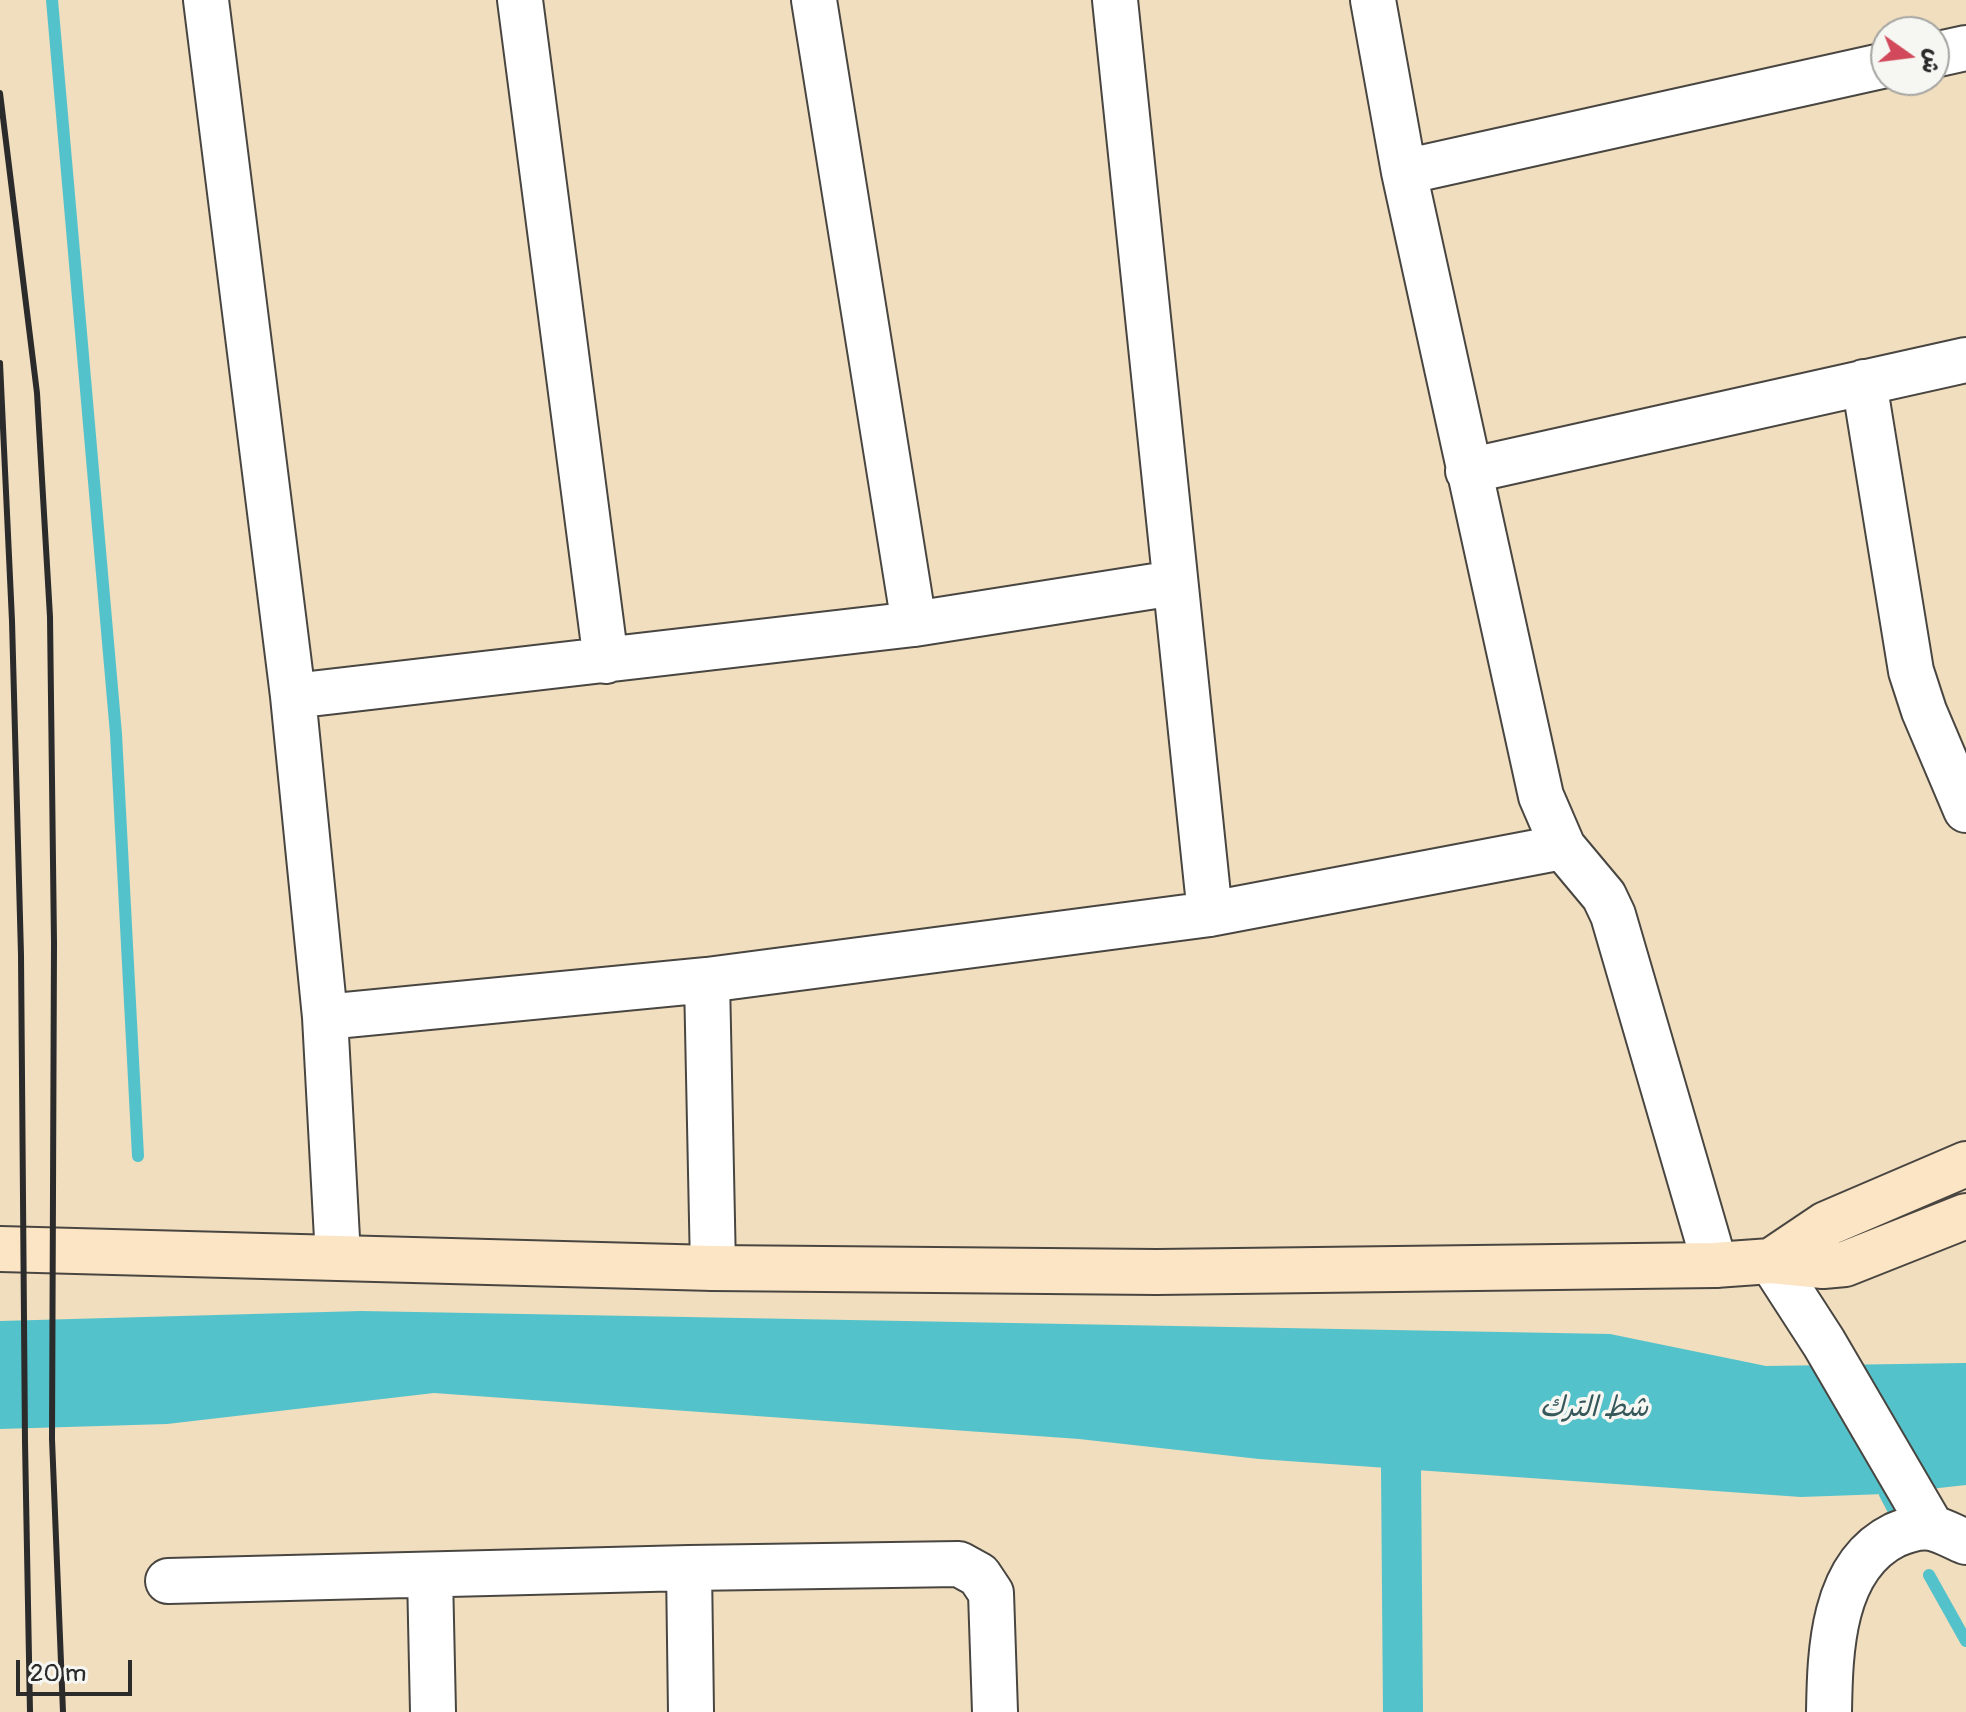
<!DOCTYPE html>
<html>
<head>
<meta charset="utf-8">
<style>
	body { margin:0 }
	#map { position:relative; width:1966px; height:1712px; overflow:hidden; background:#f0debf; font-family:Pangolin,"Playpen Sans Arabic",sans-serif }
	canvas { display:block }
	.north { position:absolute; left:1870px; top:16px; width:80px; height:80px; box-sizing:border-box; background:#f6f6f2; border:2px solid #a5a5a2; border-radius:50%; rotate:104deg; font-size:22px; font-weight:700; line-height:32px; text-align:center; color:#2b2b2b }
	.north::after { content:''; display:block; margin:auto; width:28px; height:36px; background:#d1495b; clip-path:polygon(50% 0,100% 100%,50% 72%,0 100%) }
	.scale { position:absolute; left:16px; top:1660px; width:116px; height:36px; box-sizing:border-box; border:4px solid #2b2b2b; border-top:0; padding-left:10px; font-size:24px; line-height:28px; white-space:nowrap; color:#2b2b2b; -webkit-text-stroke:6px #f6f6f2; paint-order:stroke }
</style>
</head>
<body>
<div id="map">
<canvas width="1966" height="1712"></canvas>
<div class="north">ش</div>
<div class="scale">20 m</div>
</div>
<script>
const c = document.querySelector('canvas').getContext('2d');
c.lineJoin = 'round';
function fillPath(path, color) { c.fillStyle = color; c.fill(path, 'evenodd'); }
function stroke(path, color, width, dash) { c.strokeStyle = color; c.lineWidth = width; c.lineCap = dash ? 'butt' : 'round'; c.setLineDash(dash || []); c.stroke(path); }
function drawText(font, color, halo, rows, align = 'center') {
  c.font = font + ' Pangolin,"Playpen Sans Arabic",sans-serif'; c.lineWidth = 7; c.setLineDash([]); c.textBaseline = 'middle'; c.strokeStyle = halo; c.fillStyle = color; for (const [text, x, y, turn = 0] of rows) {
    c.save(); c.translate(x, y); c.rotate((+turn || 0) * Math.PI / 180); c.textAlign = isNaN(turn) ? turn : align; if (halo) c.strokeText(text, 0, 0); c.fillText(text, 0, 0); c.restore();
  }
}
const water = new Path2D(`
	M361,1311L1610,1334L1766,1366L1966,1363V1485L1885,1494L1801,1497L1259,1459L1079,1439L434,1393L167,1424L0,1429V1321Z`);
const stream = new Path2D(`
	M52,0L116,734L138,1156
	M1885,1494L1898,1519
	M1929,1575L1966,1641`);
const canal = new Path2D(`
	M1401,1468L1403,1712`);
const street = new Path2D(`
	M206,0L293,696L325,1017L338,1257
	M520,0L606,661
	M814,0L914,624
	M1115,0L1210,914
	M1373,0L1404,172L1541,796L1563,847L1604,896L1613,915L1715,1265
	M1934,55L1966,48
	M1404,172L1886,65
	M1864,382L1911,671L1924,711L1966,810
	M1468,471L1966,360
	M293,696L914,624L1174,583
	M707,980L713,1268
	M325,1017L707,980L1210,914L1563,847
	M1771,1261L1824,1343L1932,1528
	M689,1568L691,1712
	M430,1575L433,1712
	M168,1581L689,1568L959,1564L979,1575L991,1593L995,1712
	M1829,1712C1830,1651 1832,1566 1895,1535C1907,1530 1918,1526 1931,1528C1943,1530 1955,1538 1966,1542`);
const secondary = new Path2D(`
	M0,1249L713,1268L1157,1272L1715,1265L1771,1261L1823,1266L1845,1264L1966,1216
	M1771,1261L1826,1224L1966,1164`);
const rail = new Path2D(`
	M0,93L37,393L50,617L54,943L52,1439L63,1712
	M0,363L12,621L21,955L25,1442L30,1712`);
const waterNames = [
	["شط الترك",1594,1409]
];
fillPath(water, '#54c2ca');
stroke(stream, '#54c2ca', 12);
stroke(canal, '#54c2ca', 40);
stroke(street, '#494641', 48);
stroke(secondary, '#494641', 48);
stroke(street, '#fff', 44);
stroke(secondary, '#fce5c4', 44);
stroke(rail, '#2b2b2b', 6);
drawText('italic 28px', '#37585b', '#f6f6f2', waterNames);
</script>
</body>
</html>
